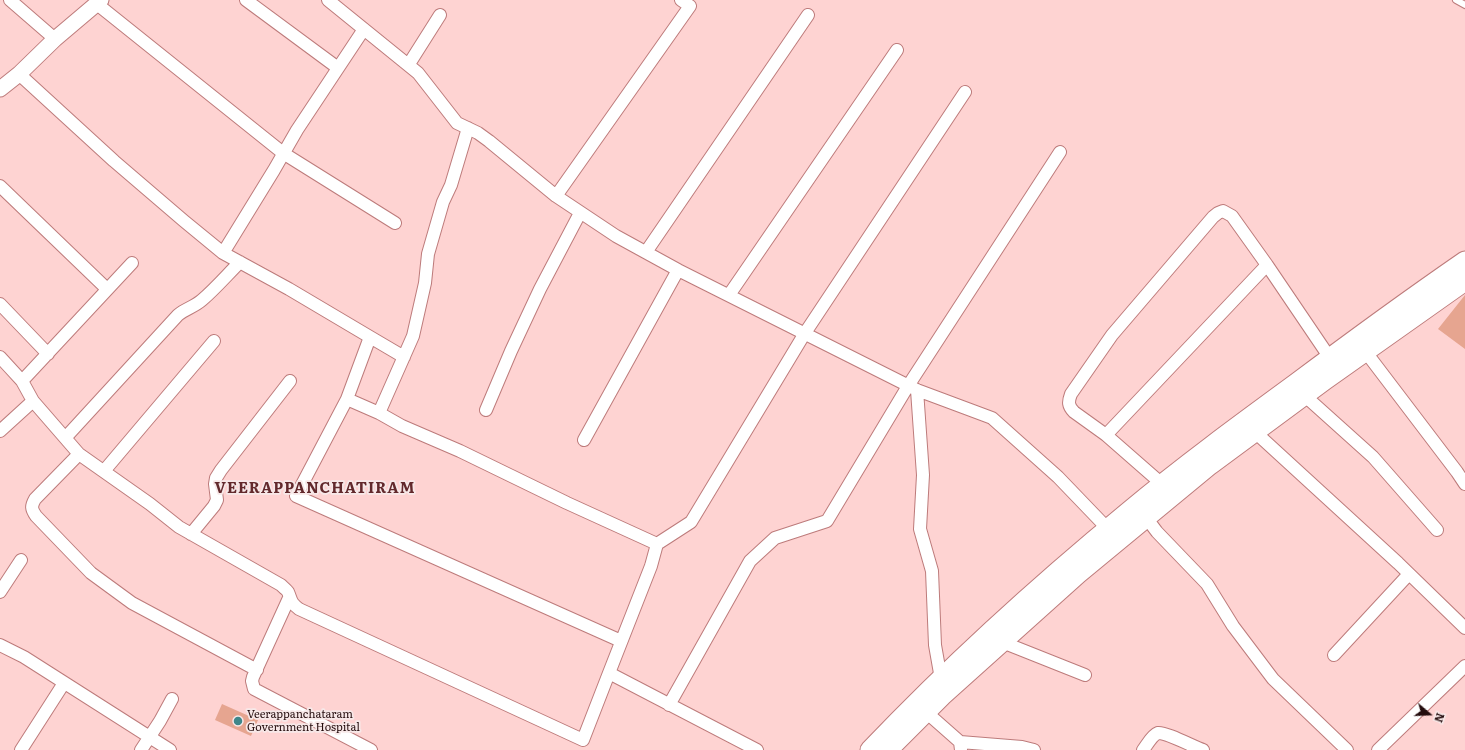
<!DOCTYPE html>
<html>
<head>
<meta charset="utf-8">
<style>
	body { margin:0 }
	#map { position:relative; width:1465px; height:750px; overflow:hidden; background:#fed3d2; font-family:Literata,serif }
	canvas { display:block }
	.north { position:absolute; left:1409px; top:694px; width:40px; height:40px; -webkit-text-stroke:3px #f7e8e8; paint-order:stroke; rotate:109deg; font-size:11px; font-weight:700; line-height:16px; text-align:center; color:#240c0d }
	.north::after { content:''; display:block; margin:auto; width:14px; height:18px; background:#240c0d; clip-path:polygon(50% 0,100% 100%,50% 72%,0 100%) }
</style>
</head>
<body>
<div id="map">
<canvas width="1465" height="750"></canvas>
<div class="north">N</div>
</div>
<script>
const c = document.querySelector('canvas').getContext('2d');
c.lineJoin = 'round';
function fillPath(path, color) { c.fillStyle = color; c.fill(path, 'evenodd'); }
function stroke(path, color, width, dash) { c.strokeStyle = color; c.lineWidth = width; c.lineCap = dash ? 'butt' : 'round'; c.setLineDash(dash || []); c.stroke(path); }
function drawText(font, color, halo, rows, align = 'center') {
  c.font = font + ' Literata,serif'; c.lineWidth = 3.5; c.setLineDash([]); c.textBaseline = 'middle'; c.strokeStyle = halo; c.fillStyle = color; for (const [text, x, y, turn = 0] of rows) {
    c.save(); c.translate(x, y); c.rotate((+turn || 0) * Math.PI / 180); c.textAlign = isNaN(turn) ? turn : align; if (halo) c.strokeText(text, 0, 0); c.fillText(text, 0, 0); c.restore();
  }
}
const building = new Path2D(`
	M1465,295V349L1438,329Z
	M222,704L258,720L251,736L215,720Z`);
const service = new Path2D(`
	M1456,0L1465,5`);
const minor = new Path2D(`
	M10,0L55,39
	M246,0L338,68
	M328,0L418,73L457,123L478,133L489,141L556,196L616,236L678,270L917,390L992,418L1058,477L1108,529
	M97,4L283,153L395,223
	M409,64L440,15
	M19,74L114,161L184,221L223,253L289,289L370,337L347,399L379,413L402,426L460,451L567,503L657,544L651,566L609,673L757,750
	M0,186L107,289
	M556,196L690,6L681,0
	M646,252L808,15
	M223,253L274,170L297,130L364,29
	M729,295L897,50
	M0,304L48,354
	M370,337L404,357
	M1365,351L1457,472L1465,484
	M0,357L22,381L33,401L79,454L150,504L179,527L281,585C283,587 287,590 288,592C292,601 290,602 299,609L583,740L609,673
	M22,381L132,263
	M917,390L923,475L920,529L932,571L935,645L941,679
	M1304,395L1373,457L1437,530
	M347,399L296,496L621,641
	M486,410L511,351L540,289L580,213
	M379,413L413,336L425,283L428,254L443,202L451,185L468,128
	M0,431L33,401
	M1255,432L1398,563L1465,628
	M1106,435L1267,265
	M66,437L178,315C185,309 194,307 202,300C215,289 227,275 240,262
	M584,440L678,270
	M79,454L35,499C31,506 31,509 36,516L91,573L132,603L257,670
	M104,471L214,341
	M1162,484L1106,435L1074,412C1068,406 1068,402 1071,394L1112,335L1213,217L1218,213L1223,211L1232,216L1267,265L1330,358
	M1142,512L1157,532L1207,584L1233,626L1273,679L1347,750
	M191,534L214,506L217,500L215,484L216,478L221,470L290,381
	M657,544L691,522L805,333L965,92
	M0,592L21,560
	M289,598L253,677L252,681L254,689L371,750
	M1002,642L1085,675
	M0,645L24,657L170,750
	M1334,655L1409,574
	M669,705L750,561L775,538L827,521L908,386L1060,152
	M926,712L960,742L961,750
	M960,742L1022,747L1034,750
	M21,750L64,683
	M141,750L160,721L172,699
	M1143,750C1147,745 1152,735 1158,733C1166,732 1194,747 1203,750
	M1378,750L1465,666`);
const tertiary = new Path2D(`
	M0,89L19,74L55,39L101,0`);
const primary = new Path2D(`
	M870,750C951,665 1039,585 1129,511C1183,466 1239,425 1295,384C1351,342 1407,301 1465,261
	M888,750L942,696L1078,574L1210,465L1325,380L1465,281`);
const markers = [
	[238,721,5,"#3f878a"]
];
const poiNames = [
	["Veerappanchataram",247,715],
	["Government Hospital",247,728]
];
const districtNames = [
	["VEERAPPANCHATIRAM",315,489]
];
fillPath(building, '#e6a590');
stroke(service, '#bd7b7b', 8);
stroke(minor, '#bd7b7b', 14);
stroke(tertiary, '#bd7b7b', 17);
stroke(primary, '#bd7b7b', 21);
stroke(service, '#fff', 6);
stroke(minor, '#fff', 12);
stroke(tertiary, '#fff', 15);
stroke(primary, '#fff', 19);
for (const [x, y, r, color] of markers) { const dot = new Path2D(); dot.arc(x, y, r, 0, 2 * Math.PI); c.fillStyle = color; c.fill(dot); stroke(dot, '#f7e8e8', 1.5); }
drawText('11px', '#240c0d', '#f7e8e8', poiNames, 'left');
c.letterSpacing = '1px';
drawText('bold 15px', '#62292c', '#f7e8e8', districtNames);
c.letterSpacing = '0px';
</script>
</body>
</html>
